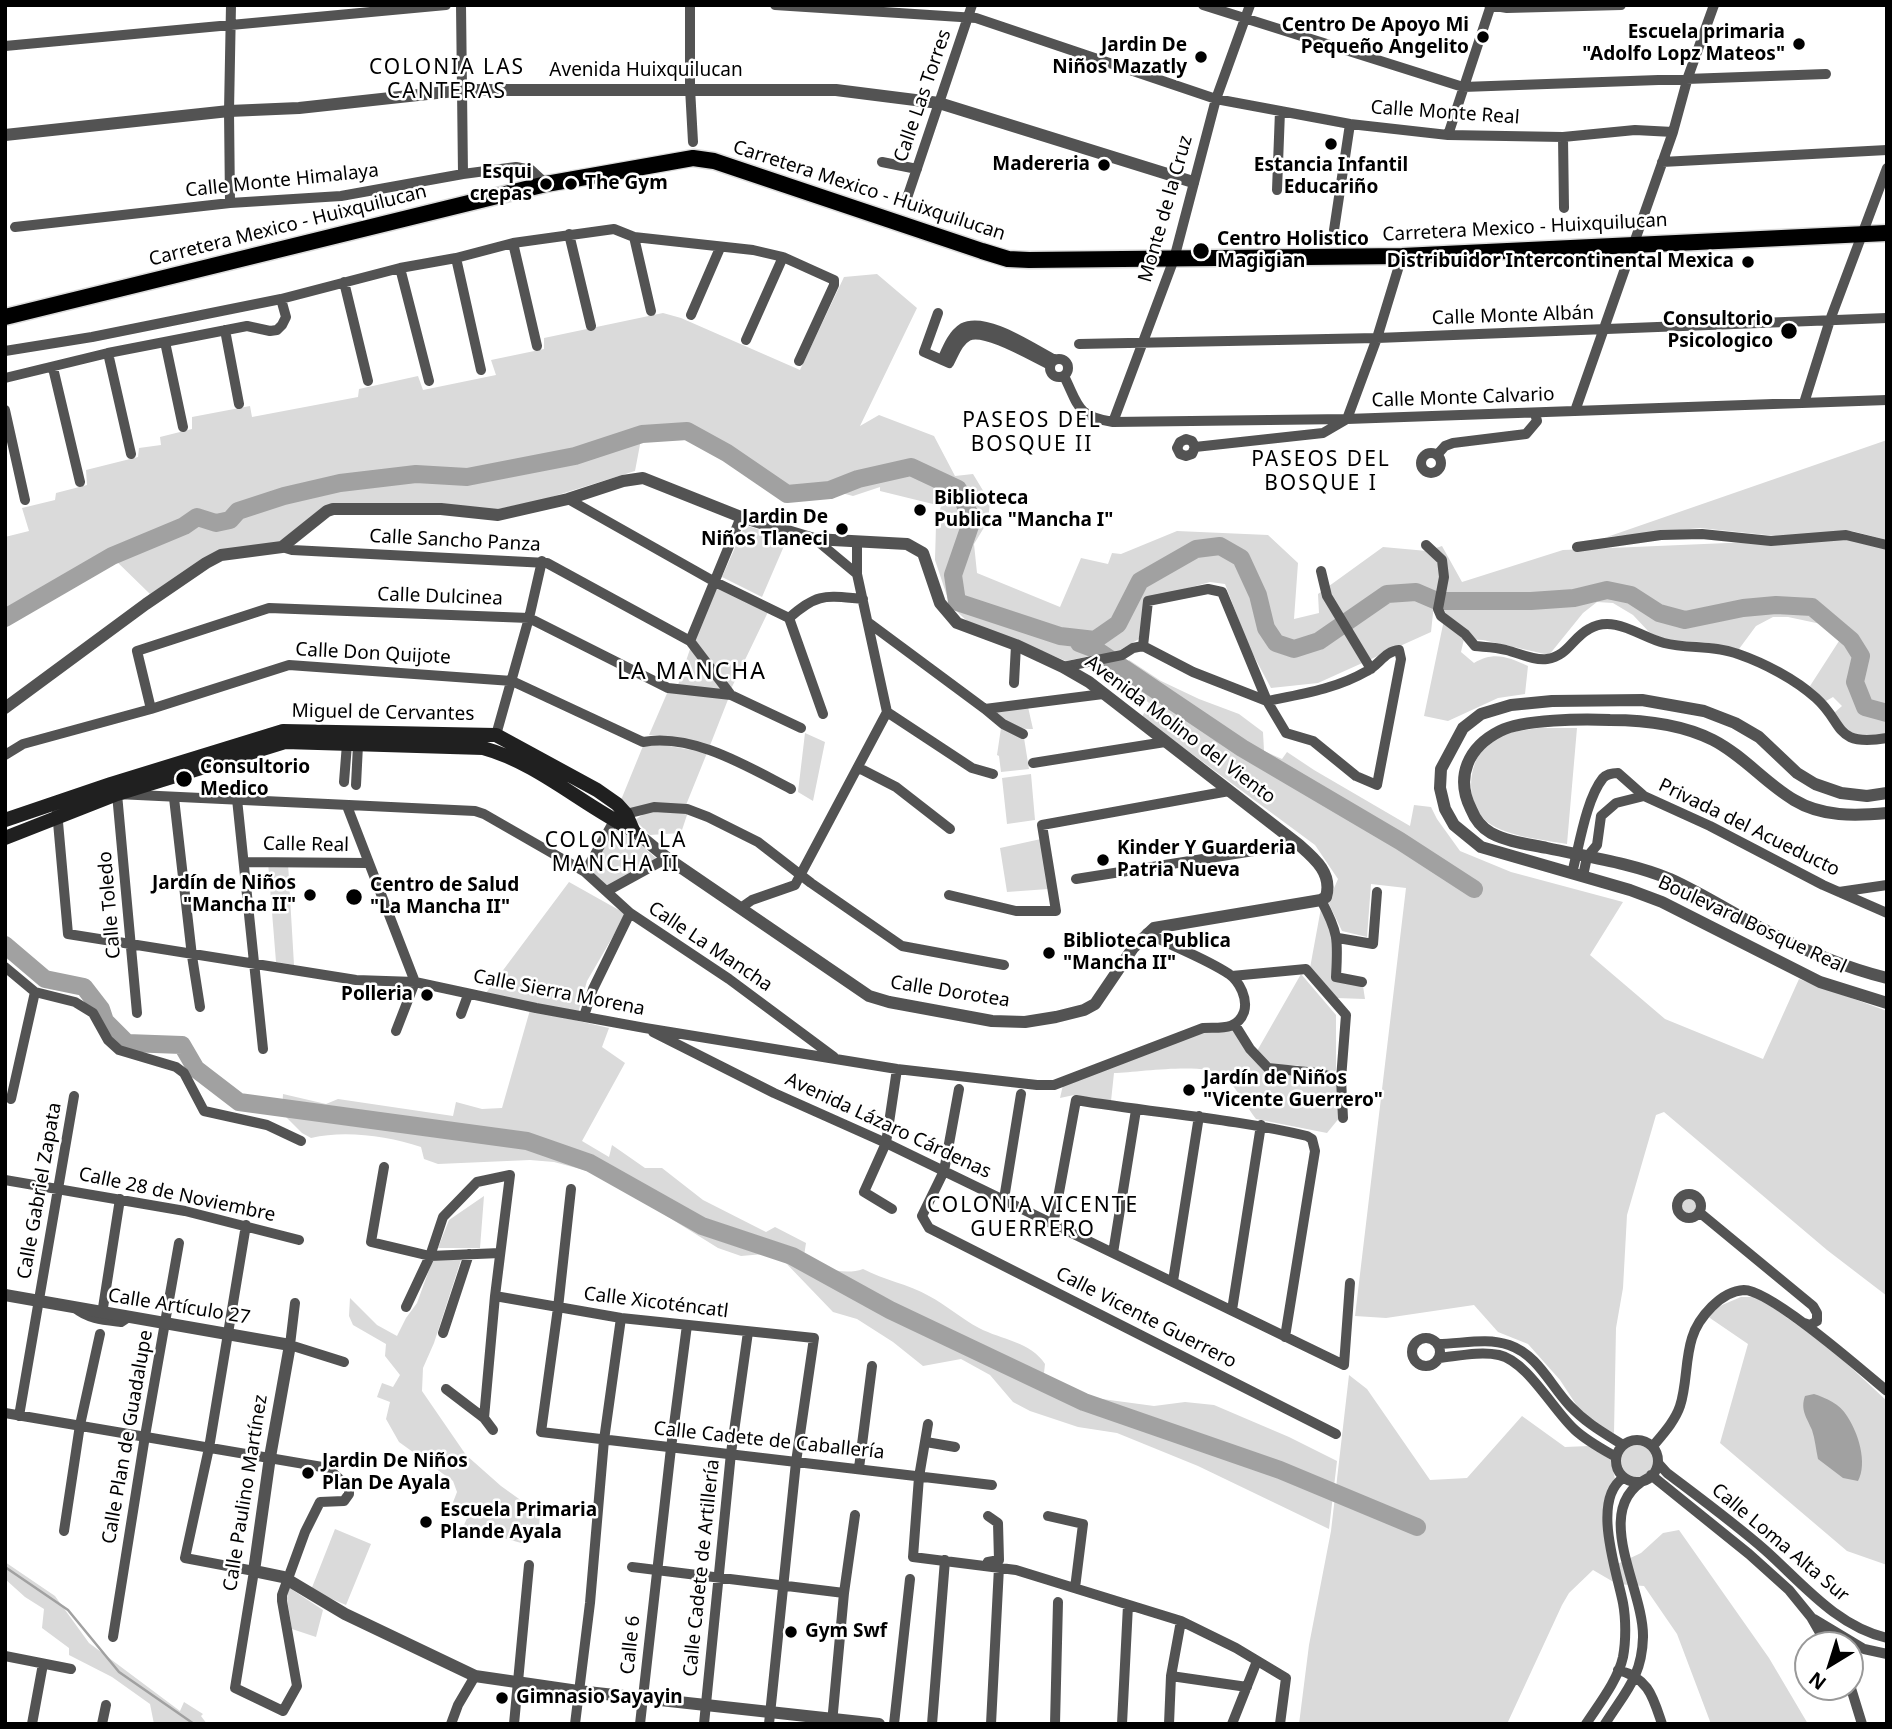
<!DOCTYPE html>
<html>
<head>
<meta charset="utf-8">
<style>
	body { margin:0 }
	#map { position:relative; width:1892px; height:1729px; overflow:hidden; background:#fff; font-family:"Noto Sans",sans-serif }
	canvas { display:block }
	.frame { position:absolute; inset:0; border:7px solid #000; pointer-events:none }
	.north { position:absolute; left:1794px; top:1631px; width:70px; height:70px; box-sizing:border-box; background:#fff; border:2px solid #999; border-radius:50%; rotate:218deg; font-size:19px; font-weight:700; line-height:28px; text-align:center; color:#000 }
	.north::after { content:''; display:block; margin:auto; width:24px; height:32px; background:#000; clip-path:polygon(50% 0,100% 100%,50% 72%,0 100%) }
</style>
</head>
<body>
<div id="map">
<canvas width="1892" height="1729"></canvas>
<div class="frame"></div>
<div class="north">N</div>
</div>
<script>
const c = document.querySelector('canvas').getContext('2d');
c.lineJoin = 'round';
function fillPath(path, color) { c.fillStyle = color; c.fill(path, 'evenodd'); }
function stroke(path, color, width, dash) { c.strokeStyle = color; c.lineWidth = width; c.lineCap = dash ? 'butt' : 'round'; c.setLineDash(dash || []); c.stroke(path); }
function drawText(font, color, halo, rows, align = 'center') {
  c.font = font + ' "Noto Sans",sans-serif'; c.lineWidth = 5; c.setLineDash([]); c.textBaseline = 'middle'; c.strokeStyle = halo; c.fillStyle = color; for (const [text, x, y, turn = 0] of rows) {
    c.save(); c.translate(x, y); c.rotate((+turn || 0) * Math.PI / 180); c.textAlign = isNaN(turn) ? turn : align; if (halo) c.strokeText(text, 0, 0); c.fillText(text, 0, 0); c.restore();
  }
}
const green = new Path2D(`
	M877,274L917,308L860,426L879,415L934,436L955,476L973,474L990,502L988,521L974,544L977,573L1060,607L1081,558L1108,564L1112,553L1121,554L1177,531L1268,535L1298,563L1294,619L1319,613L1318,594L1383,547L1427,551L1442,546L1462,582L1563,550L1845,538L1887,548V734C1859,738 1849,739 1834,713L1842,706L1833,697L1826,701L1810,686L1839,641L1821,624L1788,617H1773L1756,626L1739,649L1704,642L1668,641L1649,632L1633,615L1613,603L1597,602L1583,613L1549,655L1483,640L1464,639L1461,652L1474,663C1494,651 1508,657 1528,666L1525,694L1498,698L1448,721L1424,716L1445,615L1444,610L1434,604L1431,632L1318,683L1271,688L1249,647L1225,584L1210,582L1145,600L1139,639L1120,650L1066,661L967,621L950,605L935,560L936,525L941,506L880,491V487L853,496L830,490L787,494L727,453L687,431L642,434L635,471L545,499L489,511L328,506L278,543L215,552L150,594L111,556L5,617V537L29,531L22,508L55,500L56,493L87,485L86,470L138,457L139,448L161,445L160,437L192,429V417L250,406L252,417L358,397L359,389L418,376L423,390L496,375L491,360L544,349V338L663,313L681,318L800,370L844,277Z
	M1887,440V540L1852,531L1776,536L1700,528L1607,537Z
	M745,525L787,539L762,597L722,577Z
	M716,587L768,612L731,689L694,640Z
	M691,646L726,692L677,688Z
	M1129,660L1161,681L1199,699L1239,714L1263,732L1264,751L1282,759L1287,752L1314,770L1410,826L1414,805L1431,807L1437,819L1460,851L1511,872L1623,902L1590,955L1665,1019L1763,1059L1799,979L1887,1011V1296L1827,1250L1664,1112L1656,1115L1627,1215L1623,1288L1616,1328L1614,1433L1605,1431L1581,1412L1560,1380L1528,1344L1498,1332L1474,1305L1386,1318L1355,1316L1406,888L1371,884L1367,937L1342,931L1328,902L1338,879L1315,845L1142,717L1149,703L1117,674Z
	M668,691L729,697L709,748L671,737L649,735Z
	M1028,707L1033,729C1016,730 1004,722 993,711Z
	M1001,728L1024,738L1029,769L1001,772L999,756L997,755Z
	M1538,728H1577L1567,844C1545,840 1500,836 1484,819C1464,798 1468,759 1491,741C1503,731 1522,731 1538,728Z
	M805,733L825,742L813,801L798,792Z
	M654,743L707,753L686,805L626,810L621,800L643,746Z
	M1031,774L1035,820L1007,824L1002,778Z
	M662,810L688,812L681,833L650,835L635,820L645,813Z
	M616,829L627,833L657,859L608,888L593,873L598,857Z
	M1041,839L1048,889L1007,892L1000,848Z
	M268,862L288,863L294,965L276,962Z
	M569,882L626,914L587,981L578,1013L486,993Z
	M1321,908L1334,938V979L1363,986L1365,999L1336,998L1310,968Z
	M1301,974L1336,1015V1070L1331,1075L1296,1065H1270L1257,1051Z
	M530,1010L609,1028L602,1047L625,1063L582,1141L609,1157L612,1145L645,1168H662L703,1200L766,1232L775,1227L806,1243L804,1256C820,1268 844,1276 863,1269C884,1280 908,1284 929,1296C946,1305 962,1319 979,1328C1002,1340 1031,1342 1045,1364L1044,1373L1080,1396L1154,1406L1185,1402L1214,1405L1289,1437L1337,1461L1329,1529L1198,1466L1117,1433L1078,1427L1030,1411L1013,1402L990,1375L961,1359L923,1366L893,1342L857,1319L833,1312L782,1259L764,1254L741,1256L718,1248L599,1174L554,1162L530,1160L438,1164L424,1159L421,1147C387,1136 345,1130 311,1138L302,1133L282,1113L283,1094L326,1104L338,1099L453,1116L456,1102L482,1109L502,1108Z
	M1207,1030H1235L1265,1070L1321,1076L1338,1082L1340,1117L1327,1133L1256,1119C1249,1110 1231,1080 1223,1075C1204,1062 1139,1072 1114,1073L1111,1101L1074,1095L1060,1098L1063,1085Z
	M484,1196L480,1248H438L449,1220Z
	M1679 1206a10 10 0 1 1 20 0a10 10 0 1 1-20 0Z
	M462,1257L434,1343L423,1368L422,1391L466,1455L501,1486L540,1514L539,1529L527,1524L525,1544L463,1527L468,1516L450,1510L457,1492L453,1481L399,1442L386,1419L390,1402L377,1397L382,1383L393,1387L400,1375L385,1356L386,1344L353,1325L349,1316L350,1298L377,1325L397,1336L406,1318L417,1303L433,1259Z
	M1741,1297H1757L1779,1312L1831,1349L1887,1401V1565L1847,1551L1720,1443L1748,1344L1707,1316L1722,1305Z
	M1349,1375L1367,1389L1430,1480L1467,1478L1522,1416L1565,1447L1589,1446L1611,1460L1615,1479L1603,1520L1611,1567L1641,1553L1663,1533L1679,1530L1769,1658L1808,1724H1711L1677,1634L1644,1586L1617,1584L1593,1570L1569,1593L1562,1605L1507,1724H1299L1309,1645L1331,1531Z
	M1619 1461a18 18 0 1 1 36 0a18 18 0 1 1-36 0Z
	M335,1529L371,1544L346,1605L311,1590Z
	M5,1562L55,1596L89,1643L180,1711L184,1702L203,1714L201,1716L207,1724H154L150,1704L112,1677L69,1655V1648L42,1628L44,1609L25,1597L5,1579Z
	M288,1587L323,1610L316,1637L292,1629L287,1599Z`);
const water = new Path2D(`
	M1814,1394C1826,1398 1840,1404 1847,1416C1858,1432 1868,1463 1858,1481L1843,1478L1818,1459C1816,1450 1815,1439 1812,1430C1807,1418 1800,1410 1805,1396Z`);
const stream = new Path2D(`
	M5,1567L68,1610L119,1672L194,1724`);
const river = new Path2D(`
	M5,618L112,556L184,526L197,517L216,523L230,520L238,511L284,496L340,483L416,474L467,477L575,456L642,434L687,431L727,453L787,494L830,490L858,479L911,467L958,489L972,520L953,575L957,602L1060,636L1095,640L1118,624L1140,581L1196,549L1220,546L1241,558L1258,595L1266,628L1276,643L1294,649L1319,641L1387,594L1416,592L1437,601H1531L1574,598L1607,590L1631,595L1659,613L1685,620L1743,608L1776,605L1812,607L1851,640L1861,656L1855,682L1865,707L1887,713
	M1079,643L1095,649L1242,748L1400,841L1474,889
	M5,945L45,979L84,987L101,1009L105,1021L127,1043L182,1045L196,1069L239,1102L527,1141L590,1163L702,1226L792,1256L890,1310L1084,1402L1280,1470L1417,1527`);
const minor = new Path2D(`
	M461,5L463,174
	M690,5V88L693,142
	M775,5L976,18L1216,99L1350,124L1448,135L1563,137L1635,130L1673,132
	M1203,5L1463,87L1826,74
	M1489,5L1507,8L1621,5
	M5,46L446,5
	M1448,135L1491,5
	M1563,137L1564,208
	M882,162L917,169
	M1662,162L1887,150
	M1277,190L1280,111
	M907,198L972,5
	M230,203L229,111L231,5
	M15,227L230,203L341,196L463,174L516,167L531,170L546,184
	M1334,230L1350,124
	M569,234L591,326
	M634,237L651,311
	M513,243L537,346
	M456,258L481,370
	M400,268L429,381
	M344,282L368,381
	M938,313L924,352L949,363C954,354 958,341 968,336C985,328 1033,357 1050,365
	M691,315L720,248
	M225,330L239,404
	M746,340L783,257
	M165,342L183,427
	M1079,344L1377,338L1887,318
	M5,351L92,337L281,299L400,268L456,258L513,243L614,229L634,237L753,250L783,257L834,280V285L799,361
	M108,353L131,454
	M1050 368a9 9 0 1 1 18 0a9 9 0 1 1-18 0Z
	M942,360C947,349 952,335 963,328C986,316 1033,349 1055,360
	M53,368L80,482
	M1064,376C1079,406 1076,416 1113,422L1347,419L1887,400
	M5,378L108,353L247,326L270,331L277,330L282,325L286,317L281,299
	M1804,403L1830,320L1887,168
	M5,410L25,500
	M1575,411L1673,132L1688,77L1714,5
	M1113,422L1174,259L1216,99L1250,5
	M1195,447L1192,441L1186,439L1180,442L1177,448L1180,454L1186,456L1192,454L1195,447L1323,433L1347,419L1377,338L1402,256
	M1421 463a10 10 0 1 1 20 0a10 10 0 1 1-20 0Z
	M1437,455L1445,446L1453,443L1526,434L1537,421L1535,413
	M568,499L715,582L789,618
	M857,541V574
	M1426,545L1442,560L1444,577L1438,609L1441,616L1465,634L1475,646C1485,647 1496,647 1506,650C1519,653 1534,661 1547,659C1568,656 1572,638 1589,629C1614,614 1640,637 1664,643C1688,649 1714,645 1738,654C1764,663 1795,679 1816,698C1845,724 1833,747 1887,738
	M282,547L292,550L547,563L690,641L731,695L801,728
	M1577,547L1661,535L1702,534L1771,541L1846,535L1887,545
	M1321,571L1327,596L1371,669
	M789,618L823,714
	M789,618C818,592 826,596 863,599
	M869,623L985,709L1103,694
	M690,641L741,517
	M1143,646L1148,601L1208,589L1222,592L1267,701L1286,733L1313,741L1356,776L1377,785L1401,659L1399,650C1385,651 1379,665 1367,671C1336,689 1302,694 1267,701
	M1063,667L1122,655L1133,648L1143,646L1193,672L1267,701
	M1014,683L1016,645
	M151,709L137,651L269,608L529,618L668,688L731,695
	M985,709L1003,724L1023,734
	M887,712L972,768L993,774
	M496,735L529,618L542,561
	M5,755L23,744L151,709L289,665L512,681L643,742C693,733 748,767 791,789
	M1033,763L1165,742
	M859,768L896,787L950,829
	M344,782L347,744
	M356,785L358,745
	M174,798L192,956L200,1007
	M237,799L263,1049
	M347,806L415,982L396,1031
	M57,811L68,934L356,980L415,982L536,1008L645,1028L897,1069L1037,1085H1054L1203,1028C1220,1027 1237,1031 1244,1012C1248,999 1240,982 1229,974C1207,959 1172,946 1147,933
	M244,862L368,863
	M585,872L614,821L626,814L654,807L687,809L708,817L758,842L811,883L902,946L1004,965
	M1572,873C1579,847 1586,799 1603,778C1607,774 1612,773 1618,773L1644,796L1710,826L1823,885L1887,913
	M1583,876L1587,857L1597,845L1601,816L1616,803L1644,796
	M1076,879L1298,844
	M607,891L667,858
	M1839,892L1887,885
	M949,895L1016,911H1056L1042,825L1229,791
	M1321,900C1339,934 1338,940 1336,977L1362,982
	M742,907L752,900L795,885L887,712L857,574L815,539
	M1338,938L1373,944L1377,892
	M5,967L35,992L75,1002L93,1013L108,1040L119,1050L176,1067L184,1073L204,1111L267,1125L301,1141
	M1232,976L1306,969L1346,1015L1341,1079L1343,1118
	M137,1013L117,794L475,811L484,814L585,872L630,913L729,979L834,1057
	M461,1014L468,995
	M584,1016L593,989L630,913
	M1235,1025L1250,1049L1268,1068L1317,1073L1341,1079
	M653,1032L774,1093L886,1143L1344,1365L1350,1283
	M959,1089L944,1171L922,1216L929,1228L1336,1434
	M11,1099L35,992
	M384,1167L371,1242L430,1256L500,1253
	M5,1180L185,1211L299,1240
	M571,1189L558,1308L541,1432L992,1485
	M1677 1206a12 12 0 1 1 24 0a12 12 0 1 1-24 0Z
	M1004,1199L1021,1094
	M892,1209L864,1192L886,1143L897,1069
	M1699,1212L1813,1306L1817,1313V1321L1810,1325L1804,1323
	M1053,1225L1076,1100C1153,1113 1231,1118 1307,1136L1312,1139L1315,1151L1285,1337
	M1113,1253L1136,1110
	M1173,1281L1199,1116
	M495,1296L621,1318L814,1338L796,1462L769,1724
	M295,1303L290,1345L344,1362
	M406,1307L430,1256L443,1217L477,1182L510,1175L495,1296L484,1418
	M75,1308C88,1319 104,1320 121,1322L127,1318
	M1232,1310L1261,1125
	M102,1314L120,1199
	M443,1333L469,1254
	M1412 1352a14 14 0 1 1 28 0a14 14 0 1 1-28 0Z
	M1438,1344C1461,1344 1487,1337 1509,1345C1538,1355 1550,1385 1570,1406C1586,1423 1604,1433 1623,1445
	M1439,1358C1458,1356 1480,1351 1499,1355C1527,1361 1553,1410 1575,1430C1587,1441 1602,1449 1616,1457
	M446,1389L484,1418L493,1430
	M5,1413L328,1468L349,1488V1494L344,1501L320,1502L305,1532L282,1595V1601L297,1686L283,1711L235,1688L254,1571L185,1558L209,1448L246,1225
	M19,1416L74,1096
	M928,1424L919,1477L913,1557L1016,1570L1181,1621L1236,1648L1286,1678L1280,1724
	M1616 1461a21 21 0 1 1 42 0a21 21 0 1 1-42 0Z
	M926,1442L955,1447
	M1653,1446C1663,1434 1675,1421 1680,1406C1687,1385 1685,1360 1692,1338C1698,1318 1721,1291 1744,1290C1771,1290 1863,1371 1887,1391
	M1658,1463L1667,1473C1700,1498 1734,1523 1765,1550C1802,1583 1836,1626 1887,1638
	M859,1468L872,1366
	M1651,1475L1749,1554L1789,1590L1811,1617L1827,1645
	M988,1516L998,1523L999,1560L988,1562V1565
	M1048,1516L1083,1524L1075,1588
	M64,1531L80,1425L100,1334
	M632,1567L844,1593
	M1814,1619L1864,1649L1887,1654
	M113,1637L145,1436L179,1243
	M5,1656L71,1669
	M1618,1670C1649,1678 1653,1697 1662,1724
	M1171,1676L1247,1687
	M1850,1685L1862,1724
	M832,1723L844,1593L855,1515
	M32,1724L43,1664
	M102,1724L106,1705
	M451,1724L458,1705L475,1676
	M514,1724L529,1565
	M575,1724L590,1603L604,1440L621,1318
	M640,1724L671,1448L687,1325
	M704,1724L731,1453L748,1332
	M894,1724L910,1579
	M932,1724L945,1560
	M991,1724L999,1567
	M1055,1724L1058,1602
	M1122,1724L1128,1605
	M1169,1724L1171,1676L1181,1621
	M1232,1724L1257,1661
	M1586,1724C1599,1704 1618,1680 1623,1657C1626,1641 1626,1619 1623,1603C1617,1572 1591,1500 1623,1478
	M1605,1724C1625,1692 1642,1677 1643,1637C1644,1588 1589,1508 1648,1478`);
const tertiary = new Path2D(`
	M5,135L229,111L299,108L464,90H836L939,103L1193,182
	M5,708L146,604L206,563L221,555L282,547L327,511L333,509H441L498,515L568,499L623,481L643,478L741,517L814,539L907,544L923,553L940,603L957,623L1016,645L1063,667L1089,682L1298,844C1314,858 1333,873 1326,897L1321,900L1154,928L1133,948L1095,1004L1084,1010L1056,1017L1025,1022L992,1021L889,1002L869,996L667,858L633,830
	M1887,793L1867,796L1841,793L1815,784L1797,773L1759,737L1735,723L1704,711L1642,700L1552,701L1511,705L1481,714L1463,728L1441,769L1440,788L1445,809L1454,825L1481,847L1630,890L1662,902L1820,982L1887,1003
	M1887,813C1855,816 1822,817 1794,800C1765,783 1744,756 1713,740C1683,725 1644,720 1610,720C1583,719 1523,719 1500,731C1468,747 1455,777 1471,809C1475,819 1482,828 1491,833C1508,842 1528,844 1547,848C1588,857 1631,863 1670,879C1701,893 1729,911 1759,927C1799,948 1842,967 1887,978
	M5,1295L290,1345L270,1457L254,1571L283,1577L345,1614L475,1676L578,1691L879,1724`);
const secondary = new Path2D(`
	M5,820L111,784L283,731L496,735L597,790L617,804L626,814L633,830
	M5,838L117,794L285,742L483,748C538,763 582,805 633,830`);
const primary = new Path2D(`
	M5,317L546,184L693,158L714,161L982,251L1008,259L1029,260L1402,256L1887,233`);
const markers = [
	[1483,37,7,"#000"],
	[1799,44,7,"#000"],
	[1201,57,7,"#000"],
	[1331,144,7,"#000"],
	[1104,165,7,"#000"],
	[546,184,7,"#000"],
	[571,184,7,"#000"],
	[1201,251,9,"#000"],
	[1748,262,7,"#000"],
	[1789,331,9,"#000"],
	[920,510,7,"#000"],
	[842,529,7,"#000"],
	[184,779,9,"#000"],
	[1103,860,7,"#000"],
	[310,895,7,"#000"],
	[354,897,9,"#000"],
	[1049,953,7,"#000"],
	[427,995,7,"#000"],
	[1189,1090,7,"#000"],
	[308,1473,7,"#000"],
	[426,1522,7,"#000"],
	[791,1632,7,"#000"],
	[502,1698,7,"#000"]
];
const poiNames = [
	["Centro De Apoyo Mi",1469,26,"right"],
	["Pequeño Angelito",1469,48,"right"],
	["Escuela primaria",1785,33,"right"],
	["\"Adolfo Lopz Mateos\"",1785,55,"right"],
	["Jardin De",1187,46,"right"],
	["Niños Mazatly",1187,68,"right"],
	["Madereria",1090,165,"right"],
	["Estancia Infantil",1331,166,"center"],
	["Educariño",1331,188,"center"],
	["Esqui",532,173,"right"],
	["crepas",532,195,"right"],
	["The Gym",585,184],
	["Centro Holistico",1217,240],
	["Magigian",1217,262],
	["Distribuidor Intercontinental Mexica",1734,262,"right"],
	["Consultorio",1773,320,"right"],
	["Psicologico",1773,342,"right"],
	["Biblioteca",934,499],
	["Publica \"Mancha I\"",934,521],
	["Jardin De",828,518,"right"],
	["Niños Tlaneci",828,540,"right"],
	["Consultorio",200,768],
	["Medico",200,790],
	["Kinder Y Guarderia",1117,849],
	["Patria Nueva",1117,871],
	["Jardín de Niños",296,884,"right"],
	["\"Mancha II\"",296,906,"right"],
	["Centro de Salud",370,886],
	["\"La Mancha II\"",370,908],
	["Biblioteca Publica",1063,942],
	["\"Mancha II\"",1063,964],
	["Polleria",413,995,"right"],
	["Jardín de Niños",1203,1079],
	["\"Vicente Guerrero\"",1203,1101],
	["Jardin De Niños",322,1462],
	["Plan De Ayala",322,1484],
	["Escuela Primaria",440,1511],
	["Plande Ayala",440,1533],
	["Gym Swf",805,1632],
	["Gimnasio Sayayin",516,1698]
];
const streetNames = [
	["Avenida Huixquilucan",646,71],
	["Calle Las Torres",923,96,-71],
	["Calle Monte Real",1445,113,4],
	["Calle Monte Himalaya",282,181,-6],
	["Carretera Mexico - Huixquilucan",869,191,18],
	["Monte de la Cruz",1166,209,-74],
	["Carretera Mexico - Huixquilucan",288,226,-14],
	["Carretera Mexico - Huixquilucan",1525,228,-3],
	["Calle Monte Albán",1513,316,-2],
	["Calle Monte Calvario",1463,398,-2],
	["Calle Sancho Panza",455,541,3],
	["Calle Dulcinea",440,597,2],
	["Calle Don Quijote",373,654,3],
	["Miguel de Cervantes",383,713,1],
	["Avenida Molino del Viento",1180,730,37],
	["Privada del Acueducto",1749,828,26],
	["Calle Real",306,845,1],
	["Calle Toledo",110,905,-95],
	["Boulevard Bosque Real",1752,925,25],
	["Calle La Mancha",710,947,34],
	["Calle Dorotea",950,992,9],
	["Calle Sierra Morena",559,993,11],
	["Avenida Lázaro Cárdenas",888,1126,25],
	["Calle Gabriel Zapata",40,1191,-80],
	["Calle 28 de Noviembre",177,1195,12],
	["Calle Xicoténcatl",656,1303,7],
	["Calle Artículo 27",179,1307,9],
	["Calle Vicente Guerrero",1146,1318,27],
	["Calle Plan de Guadalupe",128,1437,-80],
	["Calle Cadete de Caballería",769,1441,6],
	["Calle Paulino Martínez",246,1493,-81],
	["Calle Loma Alta Sur",1780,1543,40],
	["Calle Cadete de Artillería",702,1568,-84],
	["Calle 6",631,1645,-84]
];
const neighbourhoodNames = [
	["COLONIA LAS",447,68],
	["CANTERAS",447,92],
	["PASEOS DEL",1032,421],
	["BOSQUE II",1032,445],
	["PASEOS DEL",1321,460],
	["BOSQUE I",1321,484],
	["COLONIA LA",616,841],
	["MANCHA II",616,865],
	["COLONIA VICENTE",1033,1206],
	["GUERRERO",1033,1230]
];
const quarterNames = [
	["LA MANCHA",692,672]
];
fillPath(green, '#dadada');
fillPath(water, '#a1a1a1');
stroke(stream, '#a1a1a1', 2.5);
stroke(river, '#a1a1a1', 18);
stroke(primary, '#dbdbdb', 19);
stroke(minor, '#535353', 10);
stroke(tertiary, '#535353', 12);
stroke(secondary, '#202020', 14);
stroke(primary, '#000', 16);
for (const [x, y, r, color] of markers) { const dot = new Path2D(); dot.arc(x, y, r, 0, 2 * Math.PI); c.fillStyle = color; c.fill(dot); stroke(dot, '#fff', 2.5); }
drawText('bold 19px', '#000', '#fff', poiNames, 'left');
drawText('19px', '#000', '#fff', streetNames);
c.letterSpacing = '2px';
drawText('21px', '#000', '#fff', neighbourhoodNames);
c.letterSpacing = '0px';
c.letterSpacing = '2px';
drawText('23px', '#000', '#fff', quarterNames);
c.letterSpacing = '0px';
</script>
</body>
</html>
